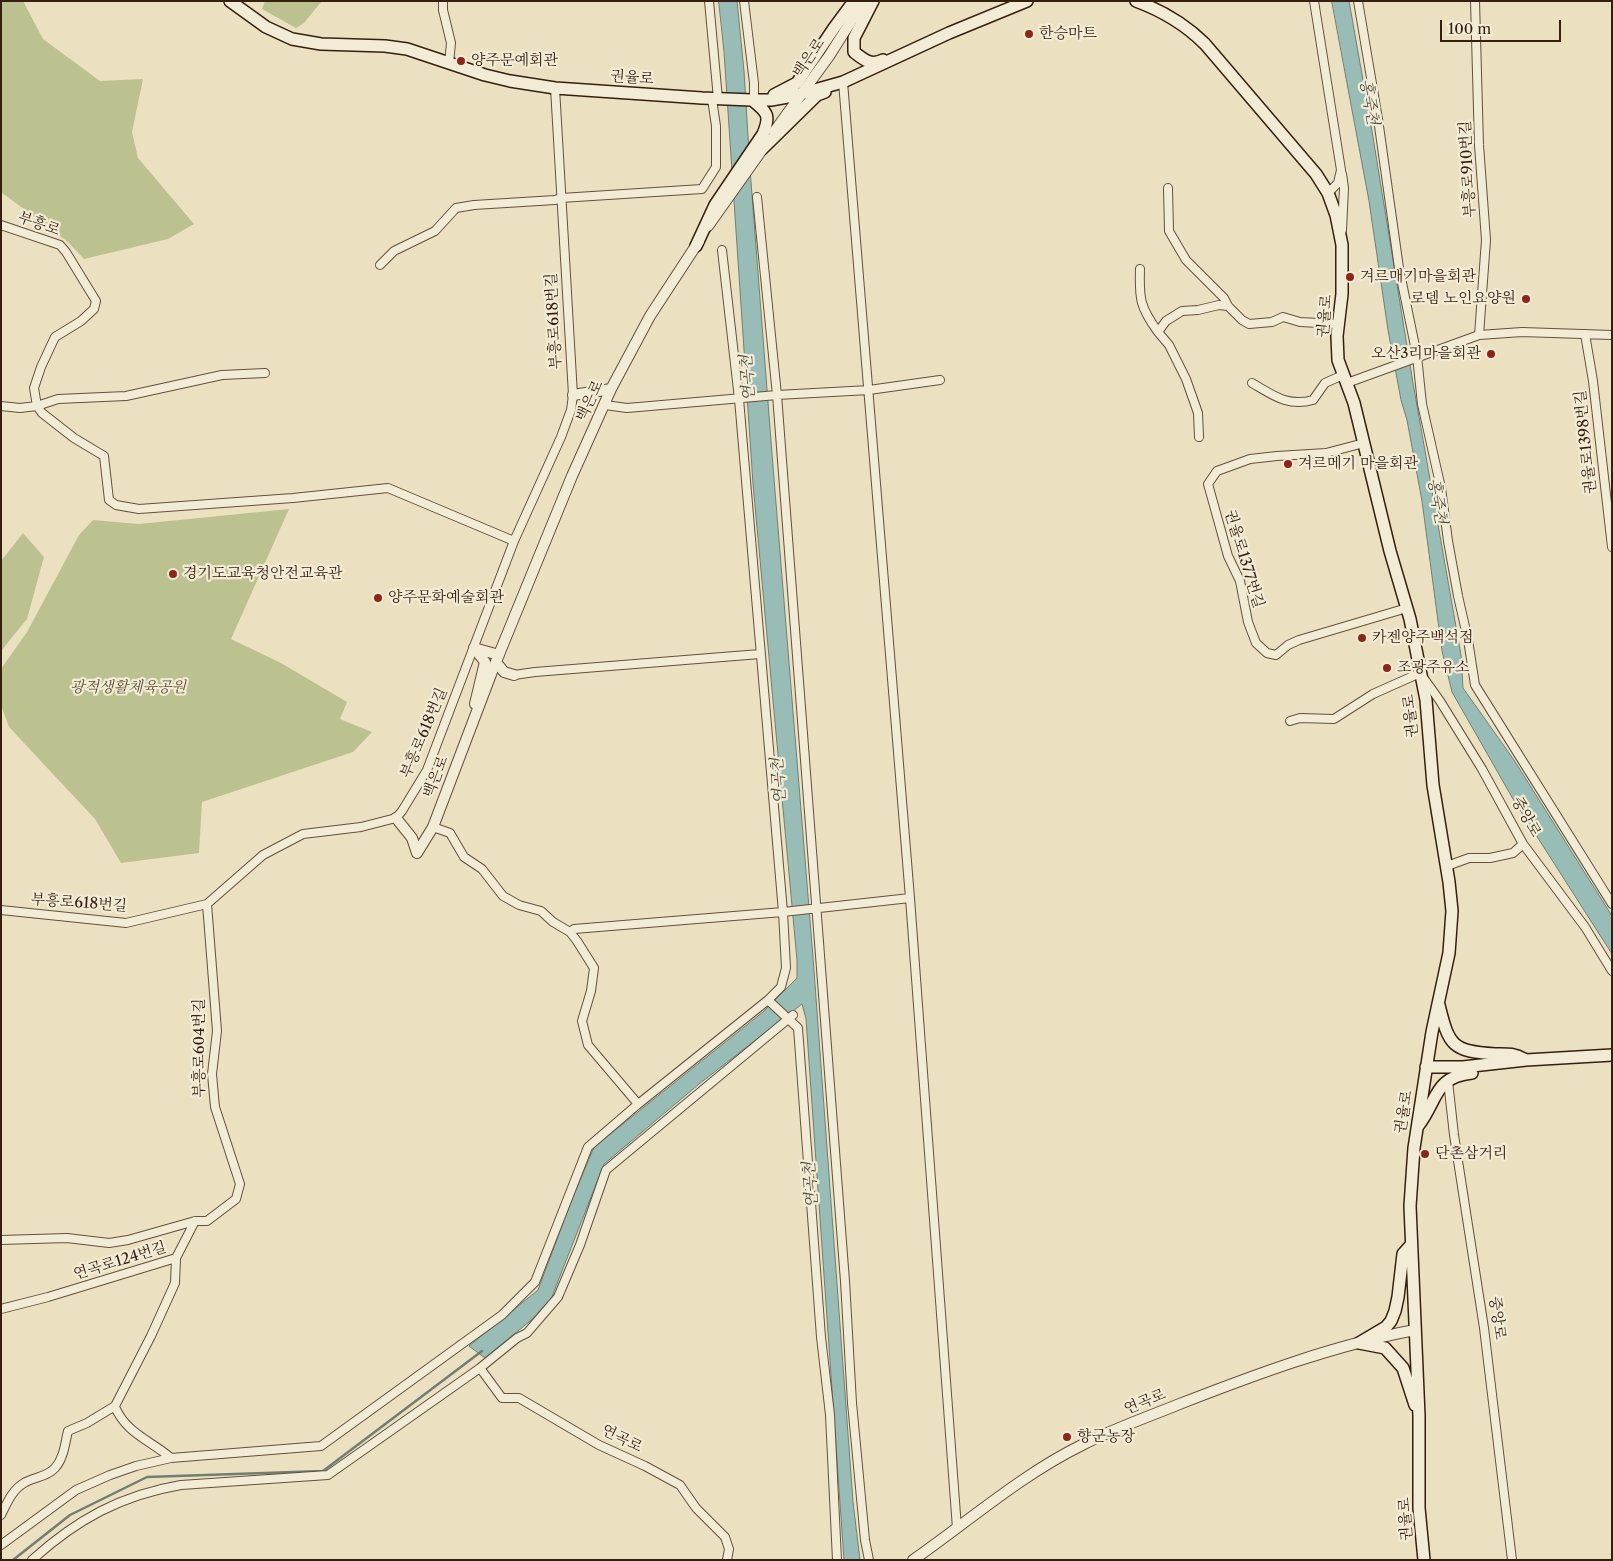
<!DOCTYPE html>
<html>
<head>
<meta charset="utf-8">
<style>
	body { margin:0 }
	#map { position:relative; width:1613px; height:1561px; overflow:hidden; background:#ebe1c0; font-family:"Libre Caslon Text",serif }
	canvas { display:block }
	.frame { position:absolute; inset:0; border:2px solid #371f10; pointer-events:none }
	.scale { position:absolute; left:1440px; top:20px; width:121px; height:22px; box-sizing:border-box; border:2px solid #371f10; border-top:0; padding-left:6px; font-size:15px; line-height:18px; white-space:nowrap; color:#371f10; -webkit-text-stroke:4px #f2ecd6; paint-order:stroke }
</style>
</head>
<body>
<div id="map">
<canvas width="1613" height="1561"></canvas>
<div class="frame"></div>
<div class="scale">100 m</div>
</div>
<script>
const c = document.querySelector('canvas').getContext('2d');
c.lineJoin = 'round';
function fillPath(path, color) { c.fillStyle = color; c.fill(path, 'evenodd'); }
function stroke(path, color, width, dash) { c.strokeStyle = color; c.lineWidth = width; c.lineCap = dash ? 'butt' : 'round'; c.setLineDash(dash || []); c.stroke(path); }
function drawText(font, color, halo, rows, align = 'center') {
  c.font = font + ' "Libre Caslon Text","Noto Serif KR",serif'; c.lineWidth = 4.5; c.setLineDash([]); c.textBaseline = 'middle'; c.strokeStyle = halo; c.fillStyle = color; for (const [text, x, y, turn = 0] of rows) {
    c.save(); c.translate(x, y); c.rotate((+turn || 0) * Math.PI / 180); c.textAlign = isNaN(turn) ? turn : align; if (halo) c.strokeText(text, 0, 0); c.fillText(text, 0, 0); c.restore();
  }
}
const green = new Path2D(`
	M1,1H23L43,39L100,81L143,79L132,132L138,158L194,224L168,239L84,259L68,242L1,192Z
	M265,1H322L304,23L296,28L262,9Z
	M289,509L231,639L281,663L347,702L340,719L372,732L353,752L202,802L199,853L121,863L95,819L9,727L1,705V669L27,632L79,535L93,520L139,524Z
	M23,533L44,557L27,619L1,651V561Z`);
const water = new Path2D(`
	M719,1H737L744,71L750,169L772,454L813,957L853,1502L860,1560H844L806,1019L802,1004L699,1084L604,1164L551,1299L530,1321L485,1358L469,1346L538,1290L571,1202L594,1147L763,1012L797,978V960L753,484L724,52Z
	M1332,1H1349L1372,131L1413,383L1461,655L1463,688L1514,760L1612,916V954L1513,799L1452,692L1442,651L1422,501L1407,420L1401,400L1388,330L1369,201Z`);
const stream = new Path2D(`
	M13,1560L70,1515L147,1477L323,1471L482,1351`);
const minor = new Path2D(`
	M443,1V10L451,43L449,63
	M709,1L718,99
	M744,1L754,83V100
	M1314,1L1341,170L1338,183L1328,193
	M1358,1L1378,119L1399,268L1417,356L1422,404L1441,488L1448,541L1458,596L1468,640L1475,685L1612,904
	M1475,1L1479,145L1486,240L1479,335
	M843,82L910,898L957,1528
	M1342,174L1344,188L1342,230
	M1168,188L1169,231L1186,260L1224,298L1228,306L1242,320L1249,324L1272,322L1283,317L1300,322L1339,324
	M757,197L777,395L845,1281L852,1403L865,1540L869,1560
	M1,225L60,245L66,252L96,301L94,309L81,321L55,337L41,367L34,388L37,406L42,413L74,438L104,456L109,500L116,505L139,509L293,498L388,488L514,541
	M380,265L394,251L435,231L456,208L474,205L555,200L561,198L702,189L716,167V126L712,99
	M1140,269C1139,299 1140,307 1158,332
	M1585,334L1593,381L1612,547
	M1252,383C1273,395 1287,407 1313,400L1325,383L1343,375
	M1347,383L1479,335L1522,332L1612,335
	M605,405L627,408L777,395L869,390L940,380
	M1,406L20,408L37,406L58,399L126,396L222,375L265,373
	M1199,437L1198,413L1186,379L1169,345L1158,332L1166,321L1182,311L1198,310L1219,305L1228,306
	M1364,443L1326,453L1277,456L1250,459L1217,471L1208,484L1228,556L1240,581L1248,622L1256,643L1267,653L1276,655L1288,645L1299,640L1407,608
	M514,675L535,672L760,654
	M1290,721L1300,718L1334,719L1373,694L1420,673L1440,701L1482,769L1523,844L1585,927L1612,971
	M433,827L450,833L464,857L482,869L503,896L519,905L541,911L553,922L570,932L577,941L594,968L591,991L582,1021L588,1045L638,1104
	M1447,866L1469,858H1490L1513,853L1523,844
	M1,910L126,923L207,904L263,855L303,834L361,827L396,818L402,811L427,770L514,541L561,437L571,410L573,395L555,88
	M570,932L574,929L783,912L910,898
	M768,1000L798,1028L821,1337L830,1415L837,1560
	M1448,1081L1454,1135L1484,1328L1512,1560
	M1,1240L67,1238L109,1243L128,1240L195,1221H207L236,1199L240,1184L215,1107L212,1074L217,1031L207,904
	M1,1309L48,1297L176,1258
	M480,1368L502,1398H519L599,1445L645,1466L680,1485L696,1508L725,1537L729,1549L727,1560
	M115,1407C127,1434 150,1440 171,1458
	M1,1515C7,1503 12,1490 24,1483C34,1477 47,1477 55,1468C64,1458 65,1443 68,1431L87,1423L115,1406L151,1336L175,1283L176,1258L195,1221
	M1,1545L76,1490L110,1475L136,1466L171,1458L321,1446L502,1315L535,1282L588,1147L637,1105L768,1000L781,987L786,968L783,912L739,399L722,250
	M32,1560C76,1520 121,1495 181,1485L328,1475L480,1368L517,1338L527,1333L558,1297L580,1245L606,1170L793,1015`);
const tertiary = new Path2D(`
	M774,132L829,56L864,1
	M708,226L766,144
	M573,395L611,389
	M474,648L485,662L475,704
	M474,648L499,655
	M496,662L504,672L514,675
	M396,818L412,838L417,853
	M417,853L433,827L493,669L572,476L611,389L650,316L699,241
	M913,1560C969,1521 1021,1475 1082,1445C1113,1429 1145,1418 1177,1405C1254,1375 1334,1345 1415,1330`);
const secondary = new Path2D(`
	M230,1L266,27L292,39L321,44L385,46L407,49L485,75L510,81L555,88L702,98L752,100H771L793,96L843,82L949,33L1027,1
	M873,1L854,38V52C864,60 871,66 883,60
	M1136,1C1163,11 1186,25 1205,44L1316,174L1328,193L1336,215L1342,245V294L1337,336L1338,360L1354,403L1390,551L1410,619L1426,700L1433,785L1449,882L1452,911L1449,953L1432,1032L1414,1148L1410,1206L1419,1416V1508L1424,1560
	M774,95L797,83L834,28L854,1
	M762,149L817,95L825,92
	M696,246L715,205L763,134C771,115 767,112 752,100
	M1439,1005C1449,1046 1452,1051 1495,1054C1506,1054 1514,1053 1524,1059
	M1426,1067H1463L1526,1060L1612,1055
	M1418,1126C1438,1101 1433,1077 1472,1073
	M1359,1343L1386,1327L1391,1321L1395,1311L1398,1297L1403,1254L1411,1245
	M1359,1343L1385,1348L1403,1368L1415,1405`);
const markers = [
	[1029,34,5,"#8f2418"],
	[461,61,5,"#8f2418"],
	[1350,277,5,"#8f2418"],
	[1526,299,5,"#8f2418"],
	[1491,354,5,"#8f2418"],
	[1288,464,5,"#8f2418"],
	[173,574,5,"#8f2418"],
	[378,598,5,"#8f2418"],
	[1362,638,5,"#8f2418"],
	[1387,668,5,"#8f2418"],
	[1425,1154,5,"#8f2418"],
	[1067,1437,5,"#8f2418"]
];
const poiNames = [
	["한승마트",1039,34],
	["양주문예회관",471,61],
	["겨르매기마을회관",1360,277],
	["로뎀 노인요양원",1516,299,"right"],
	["오산3리마을회관",1481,354,"right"],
	["겨르메기 마을회관",1298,464],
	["경기도교육청안전교육관",183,574],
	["양주문화예술회관",388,598],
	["카젠양주백석점",1372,638],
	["조광주유소",1397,668],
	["단촌삼거리",1435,1154],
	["향군농장",1077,1437]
];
const streetNames = [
	["백은로",809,58,-56],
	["권율로",632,78,4],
	["부흥로910번길",1468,169,-93],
	["부흥로",39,224,20],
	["권율로",1325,316,-85],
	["부흥로618번길",554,321,-93],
	["백은로",590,401,-65],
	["권율로1398번길",1586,442,-96],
	["권율로1377번길",1244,559,73],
	["권율로",1411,716,-96],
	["부흥로618번길",424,733,-67],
	["백은로",436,777,-69],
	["중앙로",1526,817,60],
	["부흥로618번길",79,903,4],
	["부흥로604번길",200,1048,-90],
	["권율로",1404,1112,-81],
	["연곡로124번길",120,1261,-17],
	["중앙로",1497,1318,82],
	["연곡로",1145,1402,-22],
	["연곡로",622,1439,26],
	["권율로",1406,1519,-94]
];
const parkNames = [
	["광적생활체육공원",128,688]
];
const waterNames = [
	["홍죽천",1369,102,80],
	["연곡천",748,378,-94],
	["홍죽천",1437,501,80],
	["연곡천",779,781,-94],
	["연곡천",811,1185,-94]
];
fillPath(green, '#bcc28f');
fillPath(water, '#98bdb6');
stroke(water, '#717e74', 1);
stroke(stream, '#717e74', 2.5);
stroke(minor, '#64503c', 10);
stroke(tertiary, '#64503c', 12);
stroke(secondary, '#371f10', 14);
stroke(minor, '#f2ecd6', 8);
stroke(tertiary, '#f2ecd6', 10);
stroke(secondary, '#f2ecd6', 11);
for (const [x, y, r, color] of markers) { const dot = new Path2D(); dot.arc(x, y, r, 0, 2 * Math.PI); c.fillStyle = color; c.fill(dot); stroke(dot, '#f2ecd6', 2); }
drawText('15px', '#371f10', '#f2ecd6', poiNames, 'left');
drawText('15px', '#371f10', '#f2ecd6', streetNames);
drawText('italic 15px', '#5f5036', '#f2ecd6', parkNames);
drawText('italic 16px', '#544e42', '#f2ecd6', waterNames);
</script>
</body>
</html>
